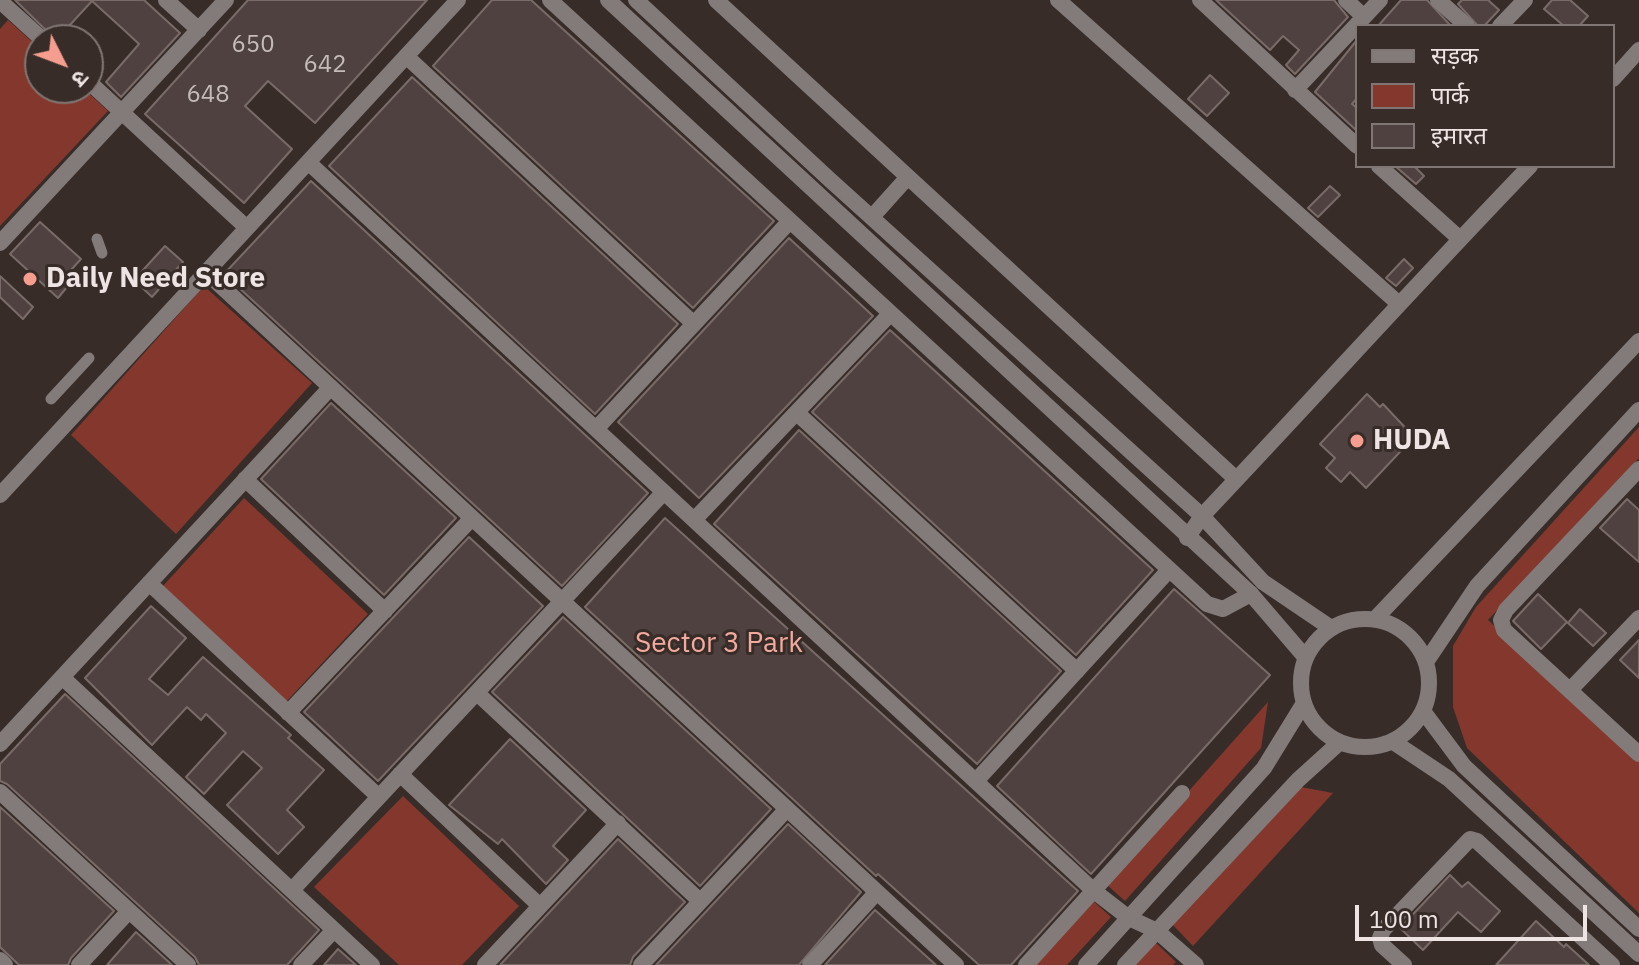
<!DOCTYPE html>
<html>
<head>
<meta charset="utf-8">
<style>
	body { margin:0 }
	#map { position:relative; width:1639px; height:965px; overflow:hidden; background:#382c29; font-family:"IBM Plex Sans","Noto Sans Devanagari",sans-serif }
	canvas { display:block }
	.legend { position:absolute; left:1355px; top:24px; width:260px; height:144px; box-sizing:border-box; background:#382c29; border:2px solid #807673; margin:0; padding:10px 14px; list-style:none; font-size:24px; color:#ede4e3 }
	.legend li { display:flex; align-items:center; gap:16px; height:40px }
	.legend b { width:40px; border:2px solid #807673 }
	.north { position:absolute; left:24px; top:24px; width:80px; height:80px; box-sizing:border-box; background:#382c29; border:2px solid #807673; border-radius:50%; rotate:132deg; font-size:22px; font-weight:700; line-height:32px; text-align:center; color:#ede4e3 }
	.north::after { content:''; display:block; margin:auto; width:28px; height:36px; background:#f59d8e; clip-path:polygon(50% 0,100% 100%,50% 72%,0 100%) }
	.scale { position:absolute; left:1355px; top:905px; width:232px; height:36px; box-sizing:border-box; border:4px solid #ede4e3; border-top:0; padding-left:10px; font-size:24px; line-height:28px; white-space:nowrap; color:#ede4e3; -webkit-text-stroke:6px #382c29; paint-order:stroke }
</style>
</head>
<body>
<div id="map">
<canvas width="1639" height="965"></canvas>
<ul class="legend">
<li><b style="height:10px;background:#827b7a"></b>सड़क</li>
<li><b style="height:22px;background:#84382d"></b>पार्क</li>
<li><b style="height:22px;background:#4e413f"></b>इमारत</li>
</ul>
<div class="north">उ</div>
<div class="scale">100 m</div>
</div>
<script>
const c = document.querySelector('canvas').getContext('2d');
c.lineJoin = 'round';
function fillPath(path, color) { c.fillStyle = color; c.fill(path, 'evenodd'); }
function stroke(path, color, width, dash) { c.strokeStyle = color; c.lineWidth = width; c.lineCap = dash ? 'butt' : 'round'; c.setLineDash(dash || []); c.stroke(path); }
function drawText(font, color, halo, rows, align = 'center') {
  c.font = font + ' "IBM Plex Sans",sans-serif'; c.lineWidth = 6; c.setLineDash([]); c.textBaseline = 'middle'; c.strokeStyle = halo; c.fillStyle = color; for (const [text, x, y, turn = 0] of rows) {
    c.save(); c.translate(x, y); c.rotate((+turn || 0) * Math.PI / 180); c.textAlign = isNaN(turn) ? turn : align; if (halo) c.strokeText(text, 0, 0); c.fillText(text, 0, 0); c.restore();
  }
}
const green = new Path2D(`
	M8,20L40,49V88H83L108,111L0,226V29Z
	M204,286L312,383L176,534L71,435Z
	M1639,427V458L1488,620L1639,762V913L1467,748L1453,707V646L1476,607Z
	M244,498L368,614L285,703L162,587Z
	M1268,702L1261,748L1125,901L1106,884Z
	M1301,787L1333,793L1193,946L1172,924Z
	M403,796L519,906L462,965H399L314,887Z
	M1092,900L1111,917L1067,965H1033Z
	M1155,942L1176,962L1173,965H1134Z`);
const building = new Path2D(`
	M15,0H144L180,33L121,97L106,82L139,44L124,30L92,1L56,40Z
	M248,0H427L315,123L268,81L245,106L292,149L244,203L145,114Z
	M492,0H531L774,221L693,308L433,66Z
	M1216,0H1334L1348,17L1295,74L1286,65L1299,50L1283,36L1270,50Z
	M1401,0H1427L1451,26H1378Z
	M1462,0H1488L1499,10L1484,26H1478L1458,4Z
	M1552,0H1570L1588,16L1579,26H1564L1544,9Z
	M1357,40V98L1352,104L1357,108V131L1315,92Z
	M1210,75L1229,93L1207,116L1188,99Z
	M412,77L678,324L595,414L329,166Z
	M1395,166H1414L1424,176L1416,184Z
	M311,181L648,493L562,586L224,274Z
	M1330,186L1340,195L1318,217L1308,208Z
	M40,222L81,259L61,281L67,287L58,298L10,254Z
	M789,238L873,316L699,498L618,422Z
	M165,246L183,262L152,297L134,280Z
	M1404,259L1413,268L1396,286L1386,278Z
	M0,276L33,307L23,319L0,297Z
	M890,330L1153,570L1076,655L812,412Z
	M1367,394L1380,407L1383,404L1414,437L1366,488L1350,472L1341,482L1326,468L1335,458L1320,444Z
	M331,403L456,518L384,595L261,479Z
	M799,430L1061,671L977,764L714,524Z
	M1627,499L1639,510V562L1600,528Z
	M665,518L1078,891L1011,965H979L878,874L876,876L585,607Z
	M469,537L543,606L378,781L304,712Z
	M1174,589L1270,675L1091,874L997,786Z
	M1538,594L1567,622L1541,649L1513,621Z
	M151,606L186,638L149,679L168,695L203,657L291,735L288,738L324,770L287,810L304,827L278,854L227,805L262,768L243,751L204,794L186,777L226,733L206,714L201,720L187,707L152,745L85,678Z
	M1580,609L1606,633L1593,646L1568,623Z
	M563,617L771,809L700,886L492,692Z
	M1639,640V678L1620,660Z
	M65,694L319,930L287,965H199L195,957L7,784L0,781V764Z
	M510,739L586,810L553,846L568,860L546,884L502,839L498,844L449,805Z
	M0,807L114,911L71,958L68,965H19L0,947Z
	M788,824L861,892L799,965H656Z
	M618,839L685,902L633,957L630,965H500Z
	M1450,875L1462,887L1468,882L1500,911L1481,932L1458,912L1423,950L1400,928Z
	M875,910L936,965H825Z
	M1536,921L1564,947L1566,944L1589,965H1496Z
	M136,932L172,965H107Z
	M338,949L356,965H324Z`);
const pedestrian = new Path2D(`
	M97,239L102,253
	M51,399L89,358`);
const minor = new Path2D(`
	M166,0L199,30
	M550,0L1207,604L1223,609L1251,594
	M716,0L1236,479
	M1058,0L1398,303
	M1200,0L1357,146
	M1346,0L1364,17
	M1438,0L1467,26
	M0,1L43,40
	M1500,26L1525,0
	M406,56L694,324
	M1613,79L1639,50
	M88,81L247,228
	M1295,90L1380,0
	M308,162L1094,891L1129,918L1157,931L1196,965
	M1379,166L1460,239
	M872,217L907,178
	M0,243L226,0
	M206,272L956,965
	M797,413L1077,671
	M596,429L789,222
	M1639,469L1506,610L1501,620L1504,630L1639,754
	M245,479L385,611
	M0,495L458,0
	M694,520L890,314
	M1187,538L1202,516C1312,400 1419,281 1530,166
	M149,583L379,797
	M62,677L372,965
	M1570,690L1639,618
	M477,693L700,901
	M288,713L472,518
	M0,744L331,387
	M400,774L540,906
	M976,781L1169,570
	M0,792L188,965
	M292,890L664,492
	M0,960L5,965
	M79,965L129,911
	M301,965L334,930
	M485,965L618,823
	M641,965L787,809
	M810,965L877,892
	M1026,965L1182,793
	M1404,965L1382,945L1380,938L1383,930L1470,839L1477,841L1612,965`);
const tertiary = new Path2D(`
	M608,0L1251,594L1306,658
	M636,0L829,179L1202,516L1263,582L1331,628
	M1375,619L1639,341
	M1301 683a64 64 0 1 1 128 0a64 64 0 1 1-128 0Z
	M1426,662L1477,586L1639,410
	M1423,711L1464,766L1639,929
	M1392,741L1449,779L1639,954
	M1086,965L1264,768L1304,703
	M1125,965L1298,780L1340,742`);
const markers = [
	[30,279,8,"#f59d8e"],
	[1357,441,8,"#f59d8e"]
];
const numberNames = [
	["650",253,45],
	["642",325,65],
	["648",208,95]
];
const poiNames = [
	["Daily Need Store",46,279],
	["HUDA",1373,441]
];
const parkNames = [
	["Sector 3 Park",719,644]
];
fillPath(green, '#84382d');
fillPath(building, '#4e413f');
stroke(building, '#796b68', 2);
stroke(pedestrian, '#827b7a', 11);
stroke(minor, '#827b7a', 16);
stroke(tertiary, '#827b7a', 16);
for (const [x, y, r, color] of markers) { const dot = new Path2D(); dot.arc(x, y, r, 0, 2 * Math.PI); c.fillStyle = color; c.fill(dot); stroke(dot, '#382c29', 3); }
drawText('24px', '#c5bbba', null, numberNames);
drawText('bold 28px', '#ede4e3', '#382c29', poiNames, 'left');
drawText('28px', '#f3aa9e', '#382c29', parkNames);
</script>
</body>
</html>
